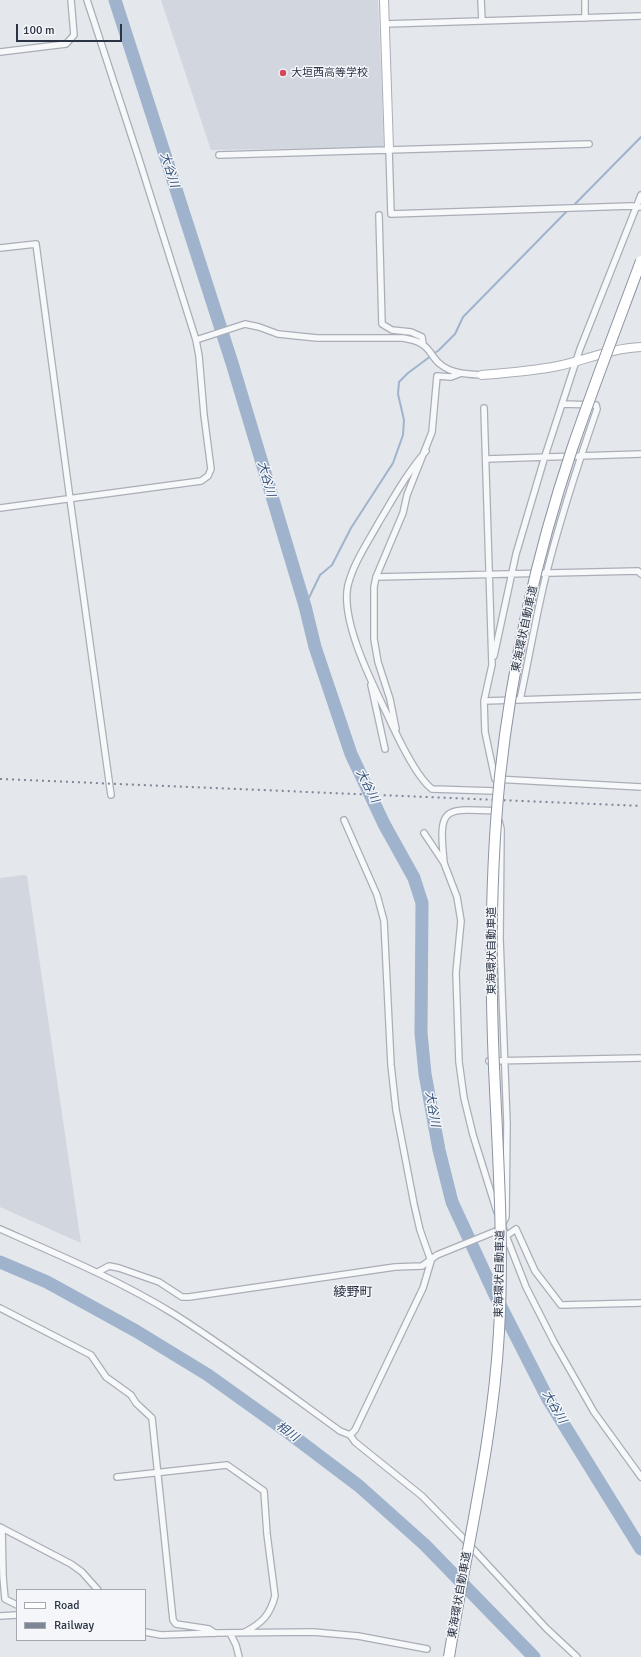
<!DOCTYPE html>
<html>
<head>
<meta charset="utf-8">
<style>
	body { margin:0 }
	#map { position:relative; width:641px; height:1657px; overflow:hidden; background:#e4e7ec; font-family:Signika,sans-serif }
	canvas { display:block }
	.legend { position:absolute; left:16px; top:1589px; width:130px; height:52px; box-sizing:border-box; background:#f4f6f9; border:1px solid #a4a8b1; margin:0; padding:5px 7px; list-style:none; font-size:12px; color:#2b3445 }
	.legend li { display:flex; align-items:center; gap:8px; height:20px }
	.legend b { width:20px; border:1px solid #a4a8b1 }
	.scale { position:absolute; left:16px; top:24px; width:106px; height:18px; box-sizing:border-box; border:2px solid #2b3445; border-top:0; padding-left:5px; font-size:12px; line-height:14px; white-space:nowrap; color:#2b3445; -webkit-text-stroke:3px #f4f6f9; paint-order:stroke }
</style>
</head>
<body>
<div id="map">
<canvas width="641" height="1657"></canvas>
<ul class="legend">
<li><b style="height:5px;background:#fff"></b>Road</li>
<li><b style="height:5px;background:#7d8696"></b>Railway</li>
</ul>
<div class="scale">100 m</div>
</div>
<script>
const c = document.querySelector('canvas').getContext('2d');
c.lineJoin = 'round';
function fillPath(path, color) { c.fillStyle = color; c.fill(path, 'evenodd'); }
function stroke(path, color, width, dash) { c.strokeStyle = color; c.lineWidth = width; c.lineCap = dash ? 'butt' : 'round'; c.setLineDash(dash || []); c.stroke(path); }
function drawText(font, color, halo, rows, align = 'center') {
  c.font = font + ' Signika,"Noto Sans JP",sans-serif'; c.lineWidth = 3; c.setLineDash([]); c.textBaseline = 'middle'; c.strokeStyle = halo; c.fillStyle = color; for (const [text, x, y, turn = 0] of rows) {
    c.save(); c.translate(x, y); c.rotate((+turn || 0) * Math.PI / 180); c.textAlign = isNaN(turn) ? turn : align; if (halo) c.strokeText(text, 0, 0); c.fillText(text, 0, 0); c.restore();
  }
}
const built = new Path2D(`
	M161,0H378L384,147L211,150Z
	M24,875L27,876L81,1243L0,1207V878Z`);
const stream = new Path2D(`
	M573,206L641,137
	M305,606L320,575L332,565L351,528L393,463L403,435L404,420L398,394L399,382L408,373L439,350L455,334L463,317L569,209`);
const river = new Path2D(`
	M115,0L232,363L305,606L315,647L351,754L384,824L414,878L422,903L421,1033L425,1074L439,1150L452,1202L495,1295L548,1399L641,1549
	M0,1262L47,1282L136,1331L208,1375L289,1433L359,1486L425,1545L534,1657`);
const street = new Path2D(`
	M481,0L482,21
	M585,0V18
	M385,24L641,16
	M0,52L66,44L74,35L71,0
	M389,149L391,214L631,206L640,207
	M219,155L589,144
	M379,215L382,324L392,330L411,332L422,337L423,344
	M0,248L36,244L70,499L111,795
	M196,340L245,324L259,327L278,334L317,338H403C414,340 423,342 430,352C433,356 436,361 440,364C452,374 467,374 482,375
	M484,408L492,665L484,701L485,732L495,779L641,787
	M426,451C407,473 394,497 379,522C368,542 354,562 348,585C340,620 372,683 387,714C396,734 416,777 432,789L495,791
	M486,459L641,454
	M0,508L201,481L208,476L211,469L204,415L199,356L196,340L138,156L87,0
	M376,577L638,571L641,574
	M494,656L516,554L545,456L580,349L641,195
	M371,685L385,749
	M520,700C529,658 536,616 546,575C560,519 578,464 597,409L596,405L563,404
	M484,701L641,696
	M396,729L390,699L378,662L374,639V587L376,577L403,513L407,495L432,432L437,376L451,377L459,374
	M344,820L377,895L384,921L391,1065L396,1110L414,1204L420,1230L431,1261L423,1288L355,1430L350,1435
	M499,821L501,829L500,939L507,1123L506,1217L502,1225
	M424,833L444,863L457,897L461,921L456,973L459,1062L464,1098L473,1135L497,1212
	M444,862C438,805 444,809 497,811L496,810
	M489,1061L641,1058
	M503,1228L526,1287L554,1342L594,1412L641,1477
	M0,1229C59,1255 119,1280 174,1314C231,1350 285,1391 340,1431L350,1435L355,1442L422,1496L462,1537L546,1628L577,1657
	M506,1236L516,1229L535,1271L561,1305L641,1303
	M98,1272L109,1266L119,1268L159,1282L182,1297H189L395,1267L422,1266L437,1255L501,1229
	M0,1308L91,1355L106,1377L131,1395L136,1403L152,1418L173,1620L176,1624L209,1629L215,1633
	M117,1477L227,1465L264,1491L267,1534L275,1596C270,1615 262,1623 245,1632
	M0,1527L71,1564L82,1572L98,1590
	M2,1528L3,1576L5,1599L17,1605
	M0,1616L17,1615
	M145,1632L161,1635L215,1633L313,1632L358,1636L427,1649
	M230,1633L236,1645L239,1657`);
const secondary = new Path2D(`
	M384,0L389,149
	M482,375C507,373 533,371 558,366C586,360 612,348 641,347`);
const rail = new Path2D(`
	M0,779L641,806`);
const highwayBridge = new Path2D(`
	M449,1657C466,1549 493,1442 499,1332C504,1244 498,1156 494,1068C490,971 490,873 500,776C512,665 537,554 572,449C594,385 618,323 641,261`);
const markers = [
	[283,73,4,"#d1495b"]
];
const poiNames = [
	["大垣西高等学校",291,73]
];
const streetNames = [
	["東海環状自動車道",525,629,-78],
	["東海環状自動車道",492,951,-90],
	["東海環状自動車道",500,1274,-89],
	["東海環状自動車道",460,1595,-80]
];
const waterNames = [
	["大谷川",169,170,72],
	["大谷川",266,479,74],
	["大谷川",367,786,63],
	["大谷川",432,1109,80],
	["大谷川",554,1407,60],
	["相川",287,1432,36]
];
const quarterNames = [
	["綾野町",353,1293]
];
fillPath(built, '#d2d6de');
stroke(stream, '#9fb4cc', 2);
stroke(river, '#9fb4cc', 13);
stroke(street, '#a9aeb7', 8);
stroke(secondary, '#a9aeb7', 10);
stroke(street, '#f7f8fa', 5.5);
stroke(secondary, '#fff', 8);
stroke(rail, '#7d8696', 2, [2, 4]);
stroke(highwayBridge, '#8b94a3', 12, []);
stroke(highwayBridge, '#fff', 10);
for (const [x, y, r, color] of markers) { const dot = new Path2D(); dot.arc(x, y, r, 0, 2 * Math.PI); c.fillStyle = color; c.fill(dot); stroke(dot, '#f4f6f9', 1.5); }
drawText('11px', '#2b3445', '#f4f6f9', poiNames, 'left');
drawText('11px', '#2b3445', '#f4f6f9', streetNames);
drawText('italic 12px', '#34527a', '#f4f6f9', waterNames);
drawText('13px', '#1d2536', '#f4f6f9', quarterNames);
</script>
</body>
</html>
